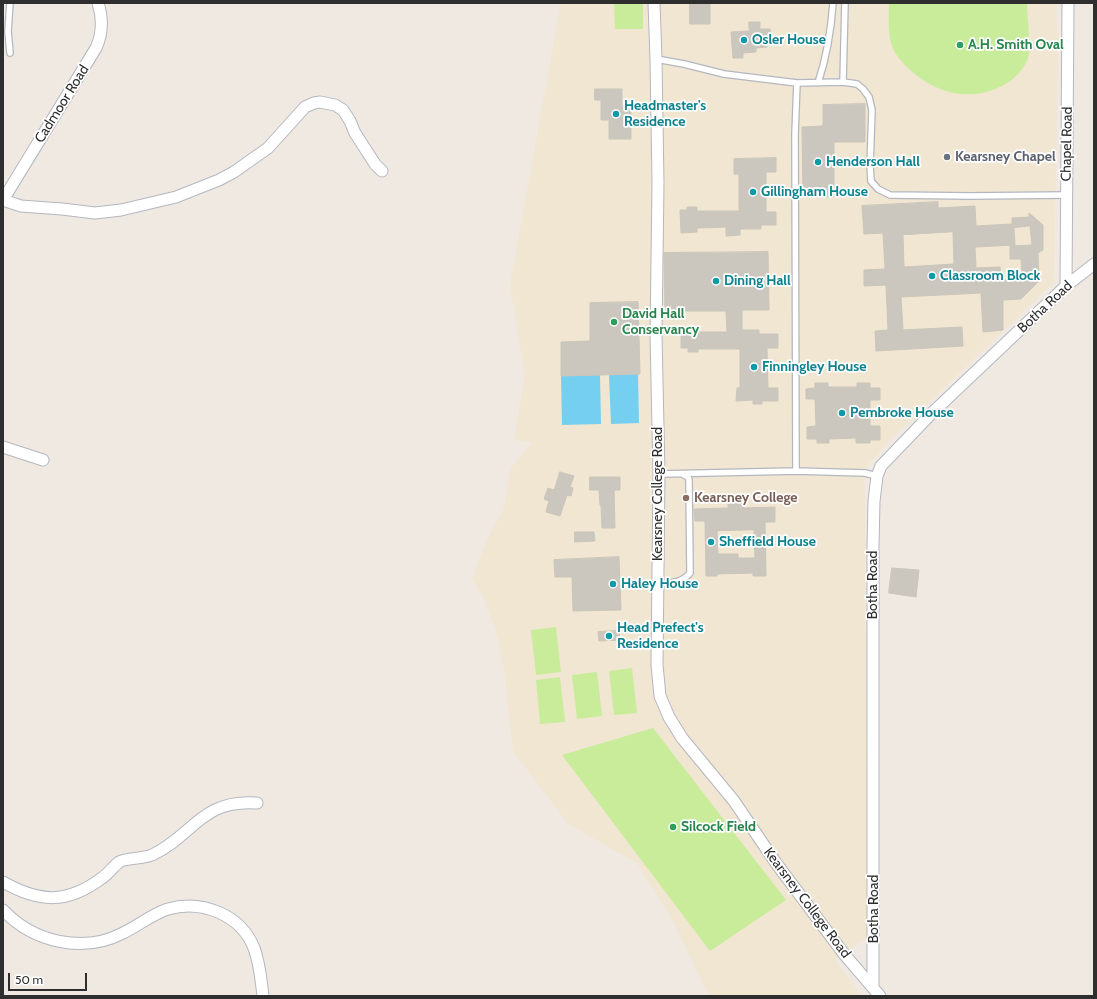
<!DOCTYPE html>
<html>
<head>
<meta charset="utf-8">
<style>
	body { margin:0 }
	#map { position:relative; width:1097px; height:999px; overflow:hidden; background:#efe9e1; font-family:Cabin,sans-serif }
	canvas { display:block }
	.frame { position:absolute; inset:0; border:4px solid #2e2e2e; pointer-events:none }
	.scale { position:absolute; left:8px; top:973px; width:79px; height:18px; box-sizing:border-box; border:2px solid #2e2e2e; border-top:0; padding-left:5px; font-size:12px; line-height:14px; white-space:nowrap; color:#2e2e2e; -webkit-text-stroke:3px #fff; paint-order:stroke }
</style>
</head>
<body>
<div id="map">
<canvas width="1097" height="999"></canvas>
<div class="frame"></div>
<div class="scale">50 m</div>
</div>
<script>
const c = document.querySelector('canvas').getContext('2d');
c.lineJoin = 'round';
function fillPath(path, color) { c.fillStyle = color; c.fill(path, 'evenodd'); }
function stroke(path, color, width, dash) { c.strokeStyle = color; c.lineWidth = width; c.lineCap = dash ? 'butt' : 'round'; c.setLineDash(dash || []); c.stroke(path); }
function drawText(font, color, halo, rows, align = 'center') {
  c.font = font + ' Cabin,sans-serif'; c.lineWidth = 3.5; c.setLineDash([]); c.textBaseline = 'middle'; c.strokeStyle = halo; c.fillStyle = color; for (const [text, x, y, turn = 0] of rows) {
    c.save(); c.translate(x, y); c.rotate((+turn || 0) * Math.PI / 180); c.textAlign = isNaN(turn) ? turn : align; if (halo) c.strokeText(text, 0, 0); c.fillText(text, 0, 0); c.restore();
  }
}
const education = new Path2D(`
	M561,3H1056L1058,42L1054,282L904,426L868,464L865,473V610L868,848L871,935L835,960L862,996H709L672,919L637,863L568,824L513,751L504,669L497,635L485,600L472,579L487,540L504,508L511,468L532,443L514,440L525,376L510,285Z`);
const pitch = new Path2D(`
	M614,3H643V29H615Z
	M889,3H1027C1027,14 1031,50 1028,58C1017,88 976,101 946,91C926,85 905,69 894,51C887,37 889,18 889,3Z
	M556,627L561,672L536,675L531,630Z
	M632,668L637,713L614,715L609,671Z
	M597,672L602,716L577,719L572,675Z
	M560,677L565,722L540,724L536,680Z
	M653,728L786,900L710,951L562,755Z`);
const water = new Path2D(`
	M638,374L639,423L611,424L609,375Z
	M600,375L601,424L562,425L561,376Z`);
const building = new Path2D(`
	M690,3H710V24H690Z
	M749,22H760V29H770L771,41H767V47L756,48V52L743,53V58H733L731,32L749,31Z
	M595,89H622V106H631V139H609V120H601V100H595Z
	M865,104V142H834V197H803L802,127L823,126V105Z
	M776,158V172H766V212H776V225H761V229H740V235L726,236V227L697,228V232L681,233L680,210H687V207H697V211H739V174H734V159Z
	M938,202V208L975,206L976,226L1012,224V218L1029,217V213L1043,225V250L1038,253L1039,281L1021,299L1003,300V330L983,332L981,293L901,297L903,330L962,327L963,346L876,351L875,331L888,330L886,285L864,286V270L885,269L883,233L864,234L862,206ZM1030,226L1032,245L1010,246V259H1021L1022,273L1012,280H1001L1000,267L976,268L975,247L1015,245L1014,228ZM953,232L954,264L904,267L903,235Z
	M768,252L769,310H742V330H759V334H778V348H767L768,388H778V401H762V404H753V400L736,401L737,388H740V349H698V352H688V348H681V328H697V332H727L726,311H665L664,253Z
	M638,302L640,374L561,376V342L590,341V303Z
	M815,383H828V387H857V383H870V388H880V400H870V426H880V440H870V443H856V438L829,439V443H817V439H807V427L816,426L815,399H806V389L815,388Z
	M560,472L574,476L570,487L573,488L571,496L567,495L560,516L546,512L549,501L544,499L548,488L554,490Z
	M590,477H620V490H614L615,528H602L601,505H600L599,490H590Z
	M728,500H744V508L775,507V522H765L766,576H753V573L717,574V576H706L705,521H695L694,509L728,508ZM754,530L755,558H738V554H718L717,531Z
	M575,532H594L595,541L575,542Z
	M619,557L621,610L573,611L572,577H555L554,560Z
	M892,568L919,570L916,597L889,593Z
	M619,631L620,640L599,641L598,632Z`);
const service = new Path2D(`
	M10,53L8,31L10,3
	M656,59L684,64L724,74L797,83L843,82L857,84L863,89L869,97L872,110L870,165L871,181L878,189L890,195L970,196L1066,195
	M843,82L845,3
	M818,83C827,56 831,31 833,3
	M796,471L795,134L797,83
	M659,474L796,471L865,473L877,476
	M658,584C671,583 682,583 690,573L689,480L688,477L684,475`);
const minor = new Path2D(`
	M654,3L656,59L658,183L656,335L659,474L657,665L660,696L669,717L682,738L734,801L776,863L844,954L880,996
	M3,200L21,206L62,209L95,213L121,210L176,197L219,180L234,172L268,148L305,107L314,103L320,102L335,105L343,110L350,121L355,133L375,164L382,171
	M3,200L96,48C103,33 103,19 98,3
	M1066,286L1068,3
	M3,447L43,460
	M3,882C40,903 67,904 102,878C108,874 113,867 119,862C125,858 142,859 152,855C194,835 201,799 257,803
	M3,910C33,942 83,954 123,933C138,926 152,914 168,909C202,899 241,915 254,948C260,964 261,980 263,996
	M873,987V546L874,501L877,476L881,466L932,413L1066,286L1094,264`);
const markers = [
	[744,40,4,"#0f9aa8"],
	[960,45,4,"#2e9e5b"],
	[616,114,4,"#0f9aa8"],
	[947,157,4,"#6b7280"],
	[818,162,4,"#0f9aa8"],
	[753,192,4,"#0f9aa8"],
	[932,276,4,"#0f9aa8"],
	[716,281,4,"#0f9aa8"],
	[614,322,4,"#2e9e5b"],
	[754,367,4,"#0f9aa8"],
	[842,413,4,"#0f9aa8"],
	[686,498,4,"#8d6e63"],
	[711,542,4,"#0f9aa8"],
	[613,584,4,"#0f9aa8"],
	[609,636,4,"#0f9aa8"],
	[673,827,4,"#2e9e5b"]
];
const cultureNames = [
	["Osler House",752,40],
	["Headmaster's",624,106],
	["Residence",624,122],
	["Henderson Hall",826,162],
	["Gillingham House",761,192],
	["Classroom Block",940,276],
	["Dining Hall",724,281],
	["Finningley House",762,367],
	["Pembroke House",850,413],
	["Sheffield House",719,542],
	["Haley House",621,584],
	["Head Prefect's",617,628],
	["Residence",617,644]
];
const leisureNames = [
	["A.H. Smith Oval",968,45],
	["David Hall",622,314],
	["Conservancy",622,330],
	["Silcock Field",681,827]
];
const streetNames = [
	["Cadmoor Road",62,104,-58],
	["Chapel Road",1067,144,-89],
	["Botha Road",1045,307,-43],
	["Kearsney College Road",658,494,-90],
	["Botha Road",873,585,-90],
	["Kearsney College Road",807,903,53],
	["Botha Road",874,909,-90]
];
const worshipNames = [
	["Kearsney Chapel",955,157]
];
const educationNames = [
	["Kearsney College",694,498]
];
fillPath(education, '#f0e6d1');
fillPath(pitch, '#c9ec9a');
fillPath(water, '#75cff0');
fillPath(building, '#cbc7bf');
stroke(building, '#cbc5ba', 1);
stroke(service, '#b4b7c1', 8);
stroke(minor, '#b4b7c1', 13);
stroke(service, '#fff', 5.5);
stroke(minor, '#fff', 11);
for (const [x, y, r, color] of markers) { const dot = new Path2D(); dot.arc(x, y, r, 0, 2 * Math.PI); c.fillStyle = color; c.fill(dot); stroke(dot, '#fff', 1.5); }
drawText('bold 14px', '#0d838f', '#fff', cultureNames, 'left');
drawText('bold 14px', '#27864d', '#fff', leisureNames, 'left');
drawText('14px', '#2e2e2e', '#fff', streetNames);
drawText('bold 14px', '#5b616d', '#fff', worshipNames, 'left');
drawText('bold 14px', '#785e54', '#fff', educationNames, 'left');
</script>
</body>
</html>
